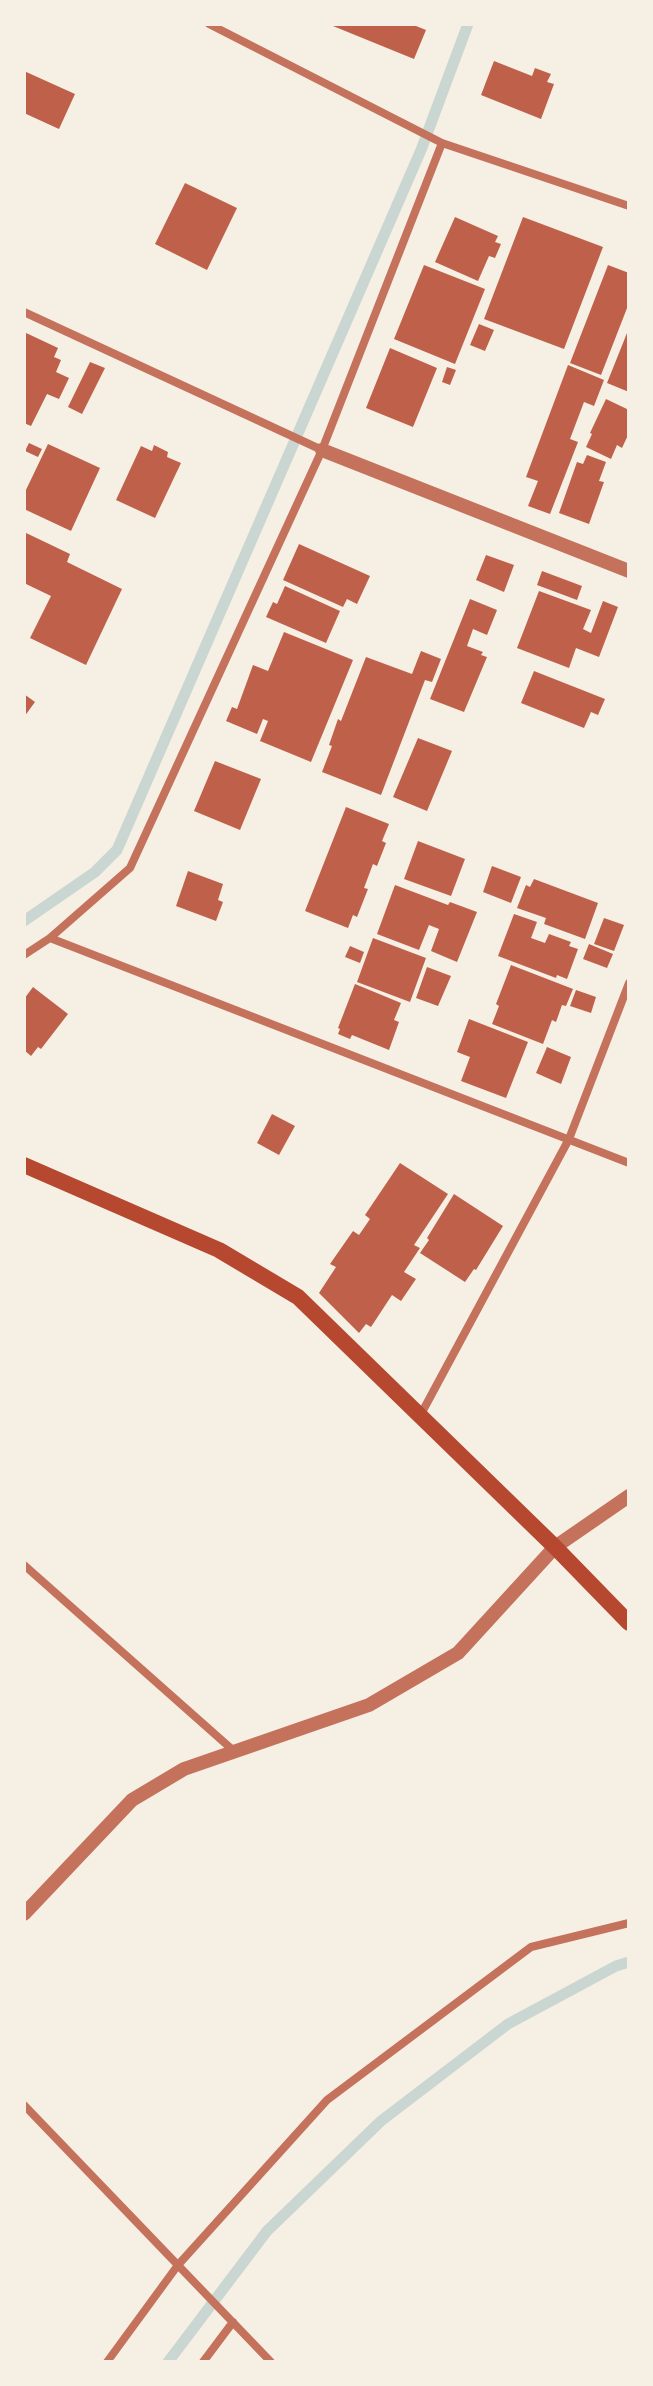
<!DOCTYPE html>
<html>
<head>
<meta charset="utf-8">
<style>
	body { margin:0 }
	#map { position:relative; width:653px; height:2386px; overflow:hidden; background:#f6efe4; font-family:"Fira Sans",sans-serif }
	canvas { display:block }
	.frame { position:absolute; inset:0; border:26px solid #f6efe4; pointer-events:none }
</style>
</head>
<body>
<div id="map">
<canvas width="653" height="2386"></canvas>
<div class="frame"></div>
</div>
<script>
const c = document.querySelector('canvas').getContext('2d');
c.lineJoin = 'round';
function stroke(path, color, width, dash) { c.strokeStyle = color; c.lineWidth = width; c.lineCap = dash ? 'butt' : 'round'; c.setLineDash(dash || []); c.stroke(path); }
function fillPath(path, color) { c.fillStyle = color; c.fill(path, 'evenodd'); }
const stream = new Path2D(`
	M24,921L95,872L117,850L421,150L468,24
	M168,2362L267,2231L381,2121L508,2024L616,1966L629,1962`);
const building = new Path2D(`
	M328,24H411L426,30L414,59Z
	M494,61L532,76L535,68L551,74L547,82L554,84L541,119L481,95Z
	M24,71L75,94L59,129L24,113Z
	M185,183L237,208L207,270L155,244Z
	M455,217L498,236L495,242L501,244L495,258L489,256L478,281L435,262Z
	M523,217L603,247L564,349L484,319Z
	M424,265L485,289L455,364L394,339Z
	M608,265L629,273V303L601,375L570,363Z
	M479,324L494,330L485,351L470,345Z
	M629,328V392L607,383Z
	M24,332L58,348L54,357L61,360L56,372L69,378L59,399L47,394L31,426L24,423Z
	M390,348L437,368L413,427L366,408Z
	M90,362L105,368L82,414L68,407Z
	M568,365L604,380L594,406L584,402L570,439L578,442L550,514L528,506L538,481L526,477Z
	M447,367L456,370L450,385L442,382Z
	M606,399L629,410V433L622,448L617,445L611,459L586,447L592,434L590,433Z
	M29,443L42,449L38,457L25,451Z
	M48,444L100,468L71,531L24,509V494Z
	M154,445L168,452L167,457L181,463L155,518L116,500L141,446L152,451Z
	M587,455L606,462L599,481L604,482L589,524L559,513L577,462L583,464Z
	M24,532L70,554L67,562L122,589L86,665L30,638L51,596L24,583Z
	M299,544L370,576L357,604L347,599L343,607L283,580Z
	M486,555L514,565L504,592L476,580Z
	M542,571L582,586L577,600L537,585Z
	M285,586L340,611L326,643L266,617L273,602L277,604Z
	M539,591L591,610L583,629L591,633L603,601L618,607L599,657L576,648L569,668L517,648Z
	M470,599L497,610L487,635L473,629L467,646L483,652L481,655L487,657L464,712L430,699Z
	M284,632L353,660L311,762L260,741L268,721L263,719L257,734L226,721L232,707L237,709L253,665L268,671Z
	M421,651L441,659L432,682L425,680L381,795L322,772L332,746L329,745L338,719L341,721L366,657L412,674Z
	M534,671L605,699L598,715L591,712L584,728L521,703Z
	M24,694L35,702L24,717Z
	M418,738L452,751L427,811L393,797Z
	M215,761L261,779L240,830L194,811Z
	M346,807L389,824L382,841L386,843L377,866L373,864L364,888L368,889L357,917L353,915L348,928L305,911Z
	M418,841L465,859L451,896L404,879Z
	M492,866L521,877L511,903L483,892Z
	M188,871L223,884L218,900L223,902L216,921L176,906Z
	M534,879L598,903L585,939L544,924L546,918L517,908L526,885L530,887Z
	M395,885L448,905L450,902L477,912L457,962L431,951L439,929L429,925L419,950L377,934Z
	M514,914L537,922L531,938L545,943L549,934L571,942L569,946L578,949L567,979L557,975L556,978L498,956Z
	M604,918L624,925L614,951L594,944Z
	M373,938L426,958L410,1002L357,982Z
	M589,944L613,954L607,968L583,959Z
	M350,946L364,952L360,963L345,957Z
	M511,965L573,989L566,1006L562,1005L556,1022L552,1020L543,1044L492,1024L499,1006L496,1004Z
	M427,967L451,976L438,1006L416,998Z
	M355,984L401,1003L394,1020L399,1022L389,1050L352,1035L350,1039L338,1034L340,1029L338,1028Z
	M33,987L68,1014L41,1049L38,1047L31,1056L24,1050V999Z
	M576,990L596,997L591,1013L570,1006Z
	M469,1019L528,1042L506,1098L461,1081L470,1057L457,1052Z
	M547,1047L571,1057L561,1084L536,1073Z
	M272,1114L295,1126L279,1155L257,1143Z
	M400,1163L448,1194L414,1245L420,1248L404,1272L416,1279L401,1301L392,1295L371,1327L366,1324L359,1333L319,1293L336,1267L330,1264L353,1231L359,1235L370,1219L365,1215Z
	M454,1194L503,1226L476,1270L474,1269L465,1282L420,1253L429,1240L427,1238Z`);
const minor = new Path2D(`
	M209,24L442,143L629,206
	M24,312L322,450
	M50,938L629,1163
	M24,955L50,938L130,868L322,450L442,143
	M420,1416L569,1139L629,983
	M24,1565L235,1752
	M24,2105L271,2362
	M107,2362L178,2265L327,2100L531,1947L629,1923
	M203,2362L233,2322`);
const tertiary = new Path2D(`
	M322,450L629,571
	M24,1914L132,1800L184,1769L369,1705L458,1653L555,1547L629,1496`);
const secondary = new Path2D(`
	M24,1165L219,1250L298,1297L555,1547L629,1623`);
stroke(stream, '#c9d6d2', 11);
fillPath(building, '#bf614a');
stroke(minor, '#c5725c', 8);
stroke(tertiary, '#c5725c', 14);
stroke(secondary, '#b5482f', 16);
</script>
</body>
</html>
